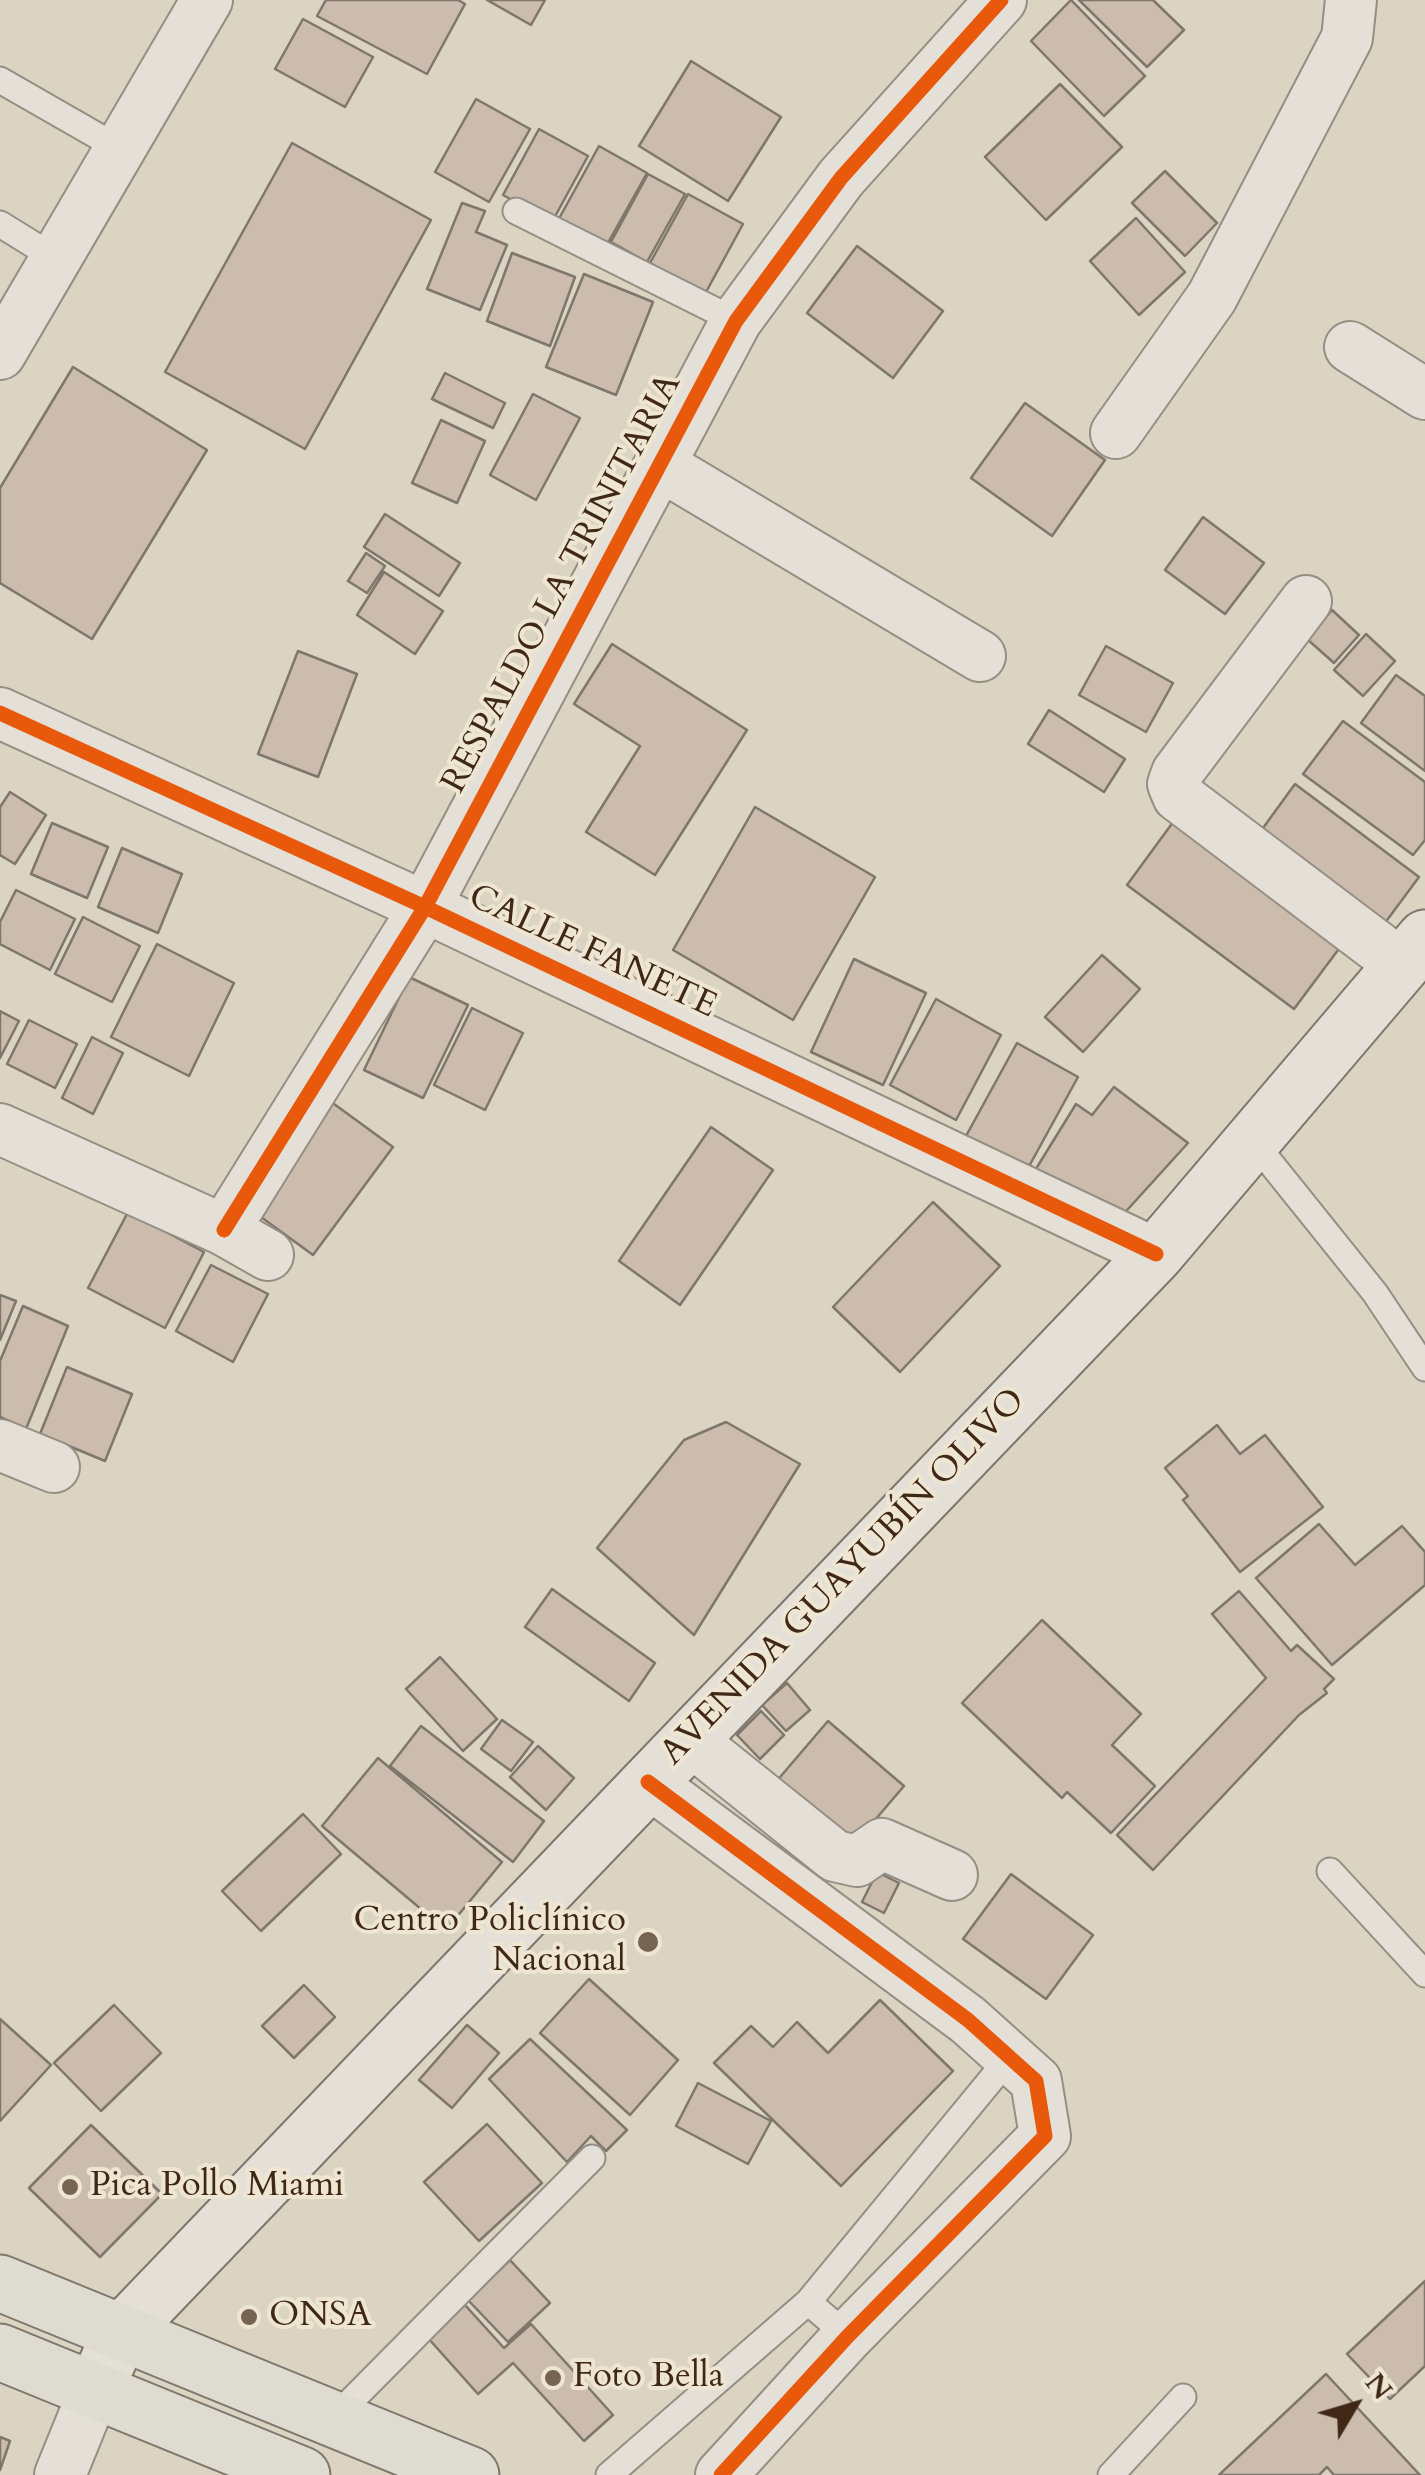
<!DOCTYPE html>
<html>
<head>
<meta charset="utf-8">
<style>
	body { margin:0 }
	#map { position:relative; width:1425px; height:2475px; overflow:hidden; background:#dbd4c3; font-family:Cardo,serif }
	canvas { display:block }
	.north { position:absolute; left:1305px; top:2355px; width:100px; height:100px; -webkit-text-stroke:8px #eee6d2; paint-order:stroke; rotate:52deg; font-size:28px; font-weight:700; line-height:40px; text-align:center; color:#402817 }
	.north::after { content:''; display:block; margin:auto; width:35px; height:45px; background:#402817; clip-path:polygon(50% 0,100% 100%,50% 72%,0 100%) }
</style>
</head>
<body>
<div id="map">
<canvas width="1425" height="2475"></canvas>
<div class="north">N</div>
</div>
<script>
const c = document.querySelector('canvas').getContext('2d');
c.lineJoin = 'round';
function fillPath(path, color) { c.fillStyle = color; c.fill(path, 'evenodd'); }
function stroke(path, color, width, dash) { c.strokeStyle = color; c.lineWidth = width; c.lineCap = dash ? 'butt' : 'round'; c.setLineDash(dash || []); c.stroke(path); }
function drawText(font, color, halo, rows, align = 'center') {
  c.font = font + ' Cardo,serif'; c.lineWidth = 8; c.setLineDash([]); c.textBaseline = 'middle'; c.strokeStyle = halo; c.fillStyle = color; for (const [text, x, y, turn = 0] of rows) {
    c.save(); c.translate(x, y); c.rotate((+turn || 0) * Math.PI / 180); c.textAlign = isNaN(turn) ? turn : align; if (halo) c.strokeText(text, 0, 0); c.fillText(text, 0, 0); c.restore();
  }
}
const building = new Path2D(`
	M326,0H458L465,4L427,74L317,16Z
	M487,0H545L531,25Z
	M1071,0L1145,76L1104,116L1031,41Z
	M1079,0H1153L1184,30L1147,67Z
	M303,19L373,57L345,107L275,69Z
	M691,61L781,117L728,201L639,146Z
	M1060,84L1122,147L1046,220L985,157Z
	M476,99L530,129L489,202L435,172Z
	M539,129L588,156L552,222L503,195Z
	M292,143L431,220L305,449L165,372Z
	M599,146L647,173L604,250L556,224Z
	M1165,171L1217,223L1185,256L1132,203Z
	M648,174L685,194L647,262L611,242Z
	M688,194L743,224L705,294L650,263Z
	M462,203L485,211L476,232L507,245L480,310L427,289Z
	M1136,218L1185,272L1139,315L1090,261Z
	M857,246L943,311L893,378L807,313Z
	M512,253L575,277L550,346L487,321Z
	M584,274L653,302L616,395L546,367Z
	M73,367L207,450L92,639L0,583V488Z
	M445,373L505,403L493,428L432,399Z
	M533,394L580,418L536,500L490,475Z
	M1025,403L1105,460L1052,536L971,478Z
	M441,420L485,441L457,503L412,483Z
	M385,514L460,563L439,596L364,547Z
	M1203,517L1264,563L1225,614L1165,570Z
	M366,553L385,566L367,593L348,581Z
	M384,572L443,611L415,654L357,615Z
	M1332,610L1359,635L1334,663L1307,639Z
	M1366,634L1395,661L1363,696L1334,670Z
	M612,644L747,730L655,875L586,832L640,746L574,704Z
	M1106,646L1173,683L1146,732L1079,695Z
	M298,651L357,674L318,777L258,754Z
	M1396,675L1425,696V771L1361,723Z
	M1049,710L1125,759L1104,792L1028,744Z
	M1343,721L1425,782V840L1413,855L1303,774Z
	M1295,784L1419,877L1379,931L1255,839Z
	M10,792L46,815L15,864L0,855V807Z
	M755,807L875,877L793,1020L673,950Z
	M1179,814L1347,938L1294,1009L1127,885Z
	M52,823L108,847L87,898L31,874Z
	M122,848L182,874L158,933L98,907Z
	M16,890L75,919L50,970L0,944V922Z
	M83,917L140,946L112,1002L55,974Z
	M157,944L234,983L189,1076L111,1037Z
	M1102,955L1140,989L1083,1052L1045,1017Z
	M854,959L926,993L883,1085L811,1052Z
	M409,977L468,1005L423,1098L364,1070Z
	M936,999L1001,1035L956,1120L890,1085Z
	M472,1008L523,1033L485,1110L434,1085Z
	M0,1011L19,1021L0,1058Z
	M29,1020L77,1044L55,1088L7,1064Z
	M92,1037L123,1053L93,1114L62,1098Z
	M1017,1043L1078,1077L1027,1170L966,1136Z
	M1114,1087L1188,1143L1119,1219L1034,1172L1076,1104L1092,1115Z
	M330,1101L393,1147L313,1255L250,1209Z
	M711,1127L773,1170L680,1305L619,1261Z
	M933,1202L1000,1266L900,1372L833,1307Z
	M128,1212L204,1252L165,1328L88,1288Z
	M211,1265L268,1294L233,1362L176,1331Z
	M0,1295L16,1301L0,1340Z
	M23,1306L68,1326L26,1429L0,1417V1361Z
	M67,1367L132,1394L105,1461L40,1434Z
	M726,1422L800,1464L694,1635L597,1548L684,1440Z
	M1217,1425L1240,1454L1265,1435L1323,1507L1240,1572L1183,1500L1188,1496L1165,1468Z
	M1319,1524L1355,1565L1402,1526L1425,1552V1585L1332,1665L1256,1578Z
	M552,1589L655,1663L629,1701L525,1627Z
	M1239,1591L1291,1651L1297,1645L1334,1679L1324,1689L1327,1693L1299,1715L1153,1870L1117,1835L1266,1678L1212,1614Z
	M1042,1620L1141,1714L1112,1745L1155,1786L1111,1833L1067,1792L1062,1798L962,1703Z
	M440,1657L497,1719L463,1751L406,1689Z
	M787,1683L810,1710L786,1731L762,1705Z
	M761,1711L784,1735L760,1759L737,1735Z
	M502,1720L533,1742L511,1771L481,1749Z
	M828,1721L904,1786L851,1848L775,1783Z
	M421,1726L544,1821L513,1862L390,1766Z
	M538,1746L574,1778L546,1810L510,1777Z
	M378,1758L502,1862L446,1930L322,1826Z
	M303,1814L341,1854L261,1931L222,1891Z
	M877,1872L899,1883L884,1913L862,1902Z
	M1011,1874L1093,1935L1046,1999L963,1939Z
	M589,1979L678,2060L630,2115L540,2033Z
	M304,1985L335,2017L294,2058L262,2026Z
	M880,2000L953,2071L841,2186L714,2063L751,2026L773,2047L797,2022L828,2053Z
	M114,2005L161,2053L101,2111L54,2063Z
	M0,2019L51,2065L0,2121Z
	M467,2025L499,2053L452,2108L419,2080Z
	M530,2039L627,2130L606,2151L591,2136L567,2162L489,2079Z
	M698,2083L771,2121L748,2164L676,2126Z
	M487,2124L542,2183L479,2241L424,2182Z
	M91,2125L162,2194L100,2257L29,2188Z
	M510,2260L550,2303L508,2342L468,2300Z
	M1425,2281V2366L1390,2399L1347,2354Z
	M465,2305L504,2348L531,2324L613,2415L584,2441L513,2363L478,2394L428,2338Z
	M1326,2374L1420,2475H1334L1327,2467L1319,2475H1219Z
	M0,2437L10,2441L0,2470Z`);
const lane = new Path2D(`
	M0,80L122,150
	M516,211L736,321
	M0,224L55,258
	M1253,1141L1375,1293L1425,1368
	M1330,1871L1425,1974
	M808,2302L1009,2058
	M335,2417L592,2158
	M609,2475L808,2302L848,2336
	M1111,2475L1183,2397`);
const street = new Path2D(`
	M1350,347L1425,394
	M0,354L207,0
	M1116,433L1212,297L1347,38L1351,0
	M660,465L980,656
	M1306,601L1177,773L1173,784L1178,796L1403,966
	M0,713L425,907L1156,1254
	M0,1129L224,1230L268,1255
	M224,1230L425,907L736,321L841,178L1001,0
	M0,1445L54,1467
	M689,1739L835,1856L857,1861L882,1844L952,1875
	M648,1782L968,2020L1036,2081L1045,2136L848,2336L721,2475
	M60,2475L95,2389`);
const secondary = new Path2D(`
	M95,2389L121,2333L1156,1254L1425,938`);
const primary = new Path2D(`
	M0,2283L471,2475
	M0,2352L302,2475`);
const cycleway = new Path2D(`
	M0,713L425,907L1156,1254
	M224,1230L425,907L736,321L841,178L1001,0
	M648,1782L968,2020L1036,2081L1045,2136L848,2336L721,2475`);
const markers = [
	[648,1942,12,"#766453"],
	[70,2187,10,"#766453"],
	[249,2317,10,"#766453"],
	[553,2378,10,"#766453"]
];
const streetNames = [
	["RESPALDO LA TRINITARIA",563,584,-62],
	["CALLE FANETE",592,953,25],
	["AVENIDA GUAYUBÍN OLIVO",844,1578,-46]
];
const poiNames = [
	["Centro Policlínico",626,1922,"right"],
	["Nacional",626,1962,"right"],
	["Pica Pollo Miami",90,2187],
	["ONSA",269,2317],
	["Foto Bella",573,2378]
];
fillPath(building, '#cbbcae');
stroke(building, '#7f766c', 2.5);
stroke(lane, '#958e82', 29);
stroke(street, '#958e82', 54);
stroke(secondary, '#7f766c', 59);
stroke(primary, '#7f766c', 59);
stroke(lane, '#e4e0d7', 25);
stroke(street, '#e4e0d7', 50);
stroke(secondary, '#e4e0d7', 55);
stroke(primary, '#dedbd1', 55);
stroke(cycleway, '#e8590c', 15);
for (const [x, y, r, color] of markers) { const dot = new Path2D(); dot.arc(x, y, r, 0, 2 * Math.PI); c.fillStyle = color; c.fill(dot); stroke(dot, '#eee6d2', 4); }
drawText('35px', '#402817', '#eee6d2', streetNames);
drawText('35px', '#402817', '#eee6d2', poiNames, 'left');
</script>
</body>
</html>
